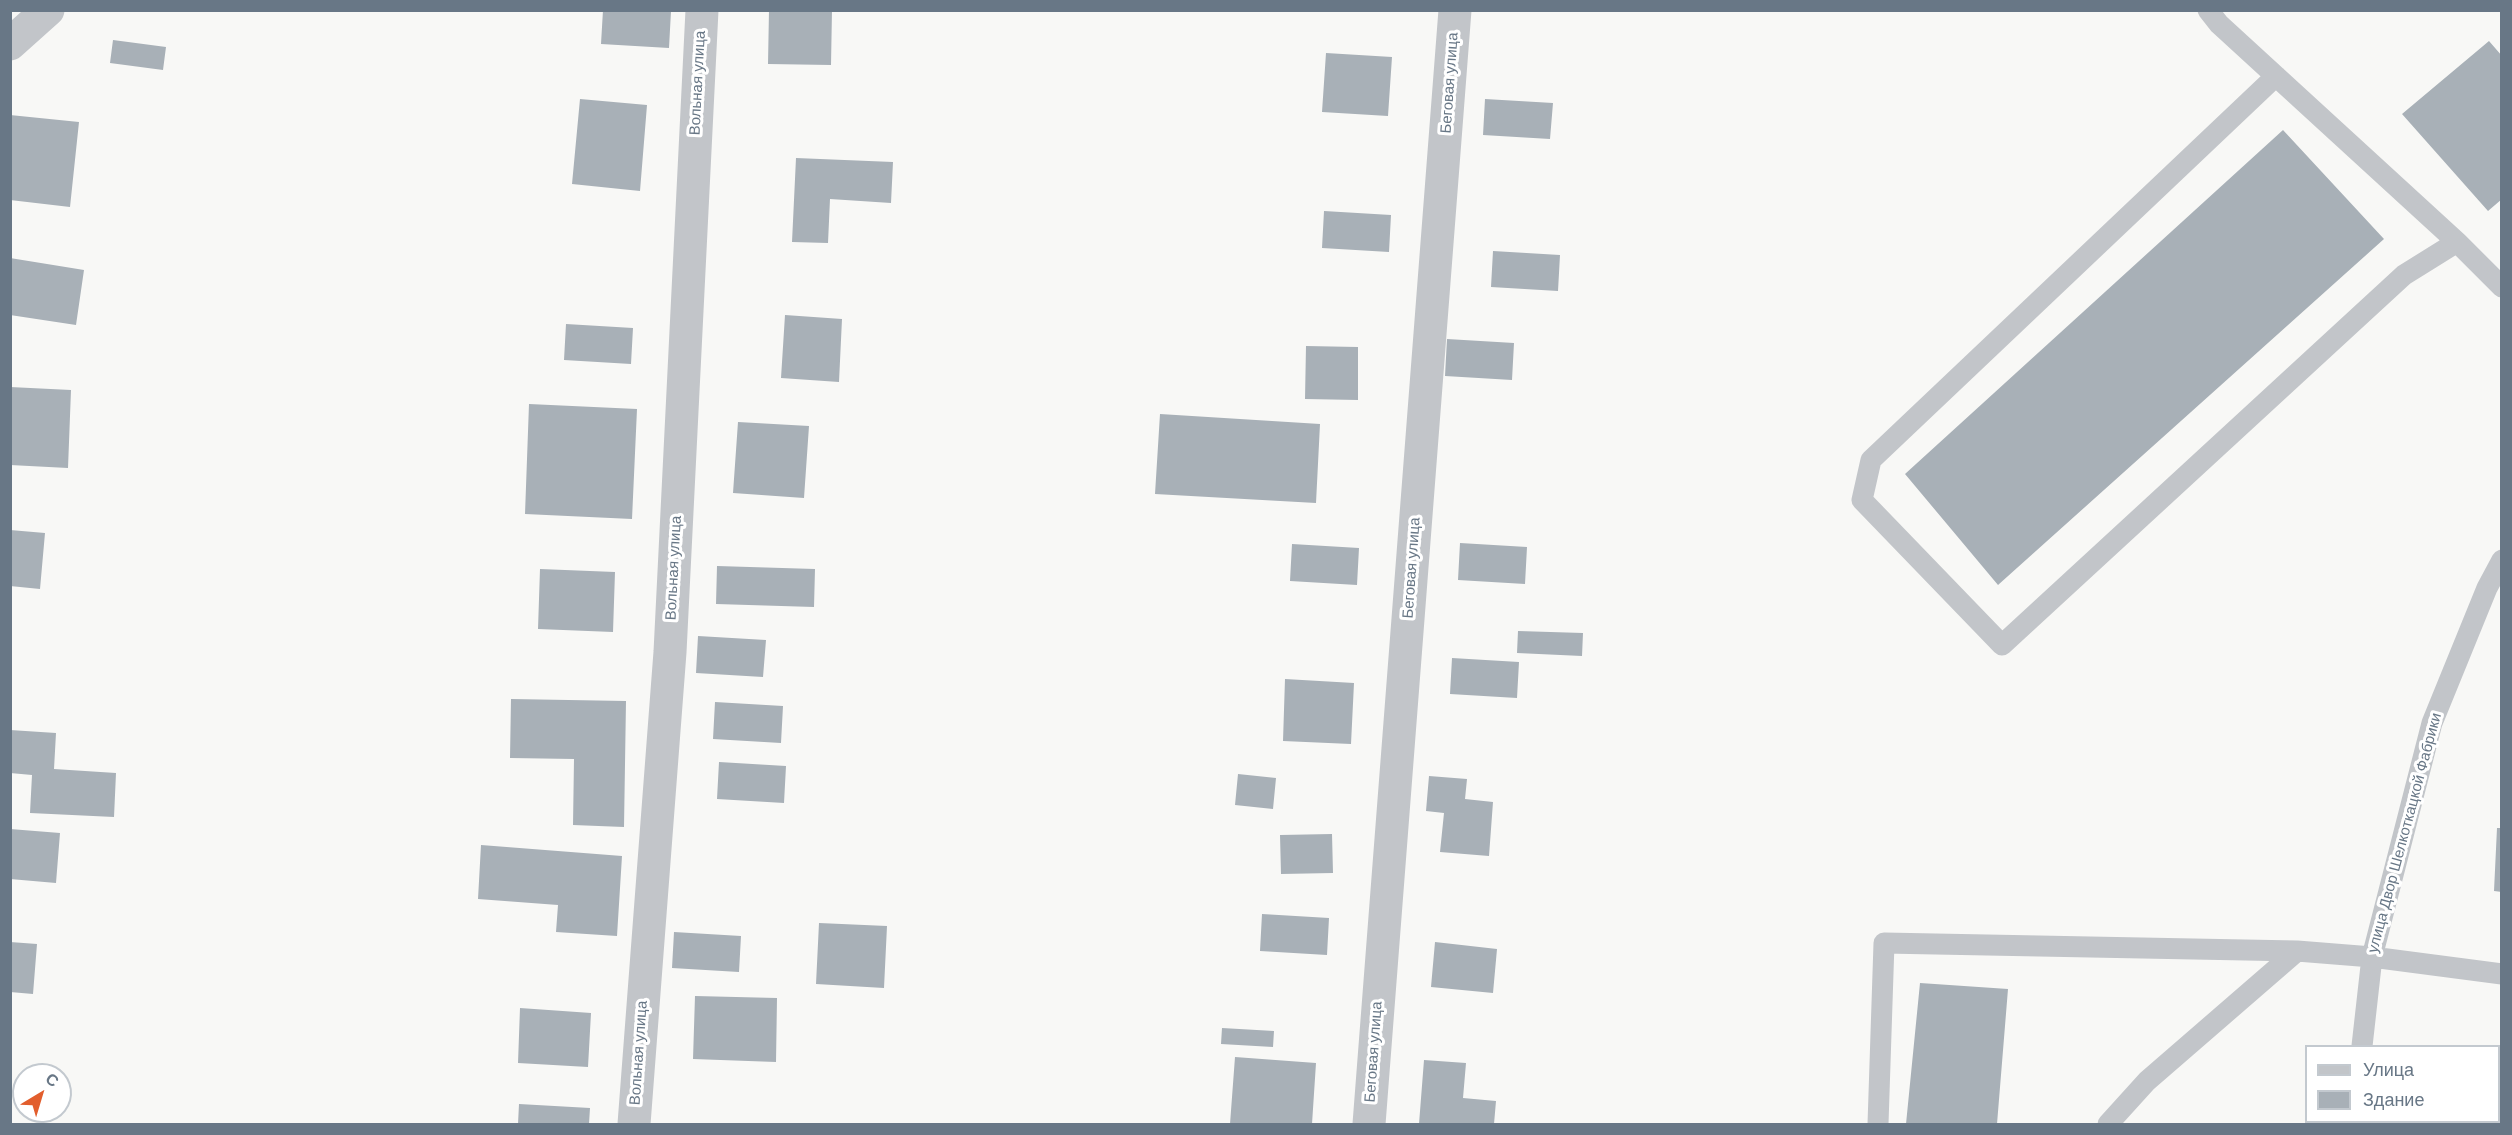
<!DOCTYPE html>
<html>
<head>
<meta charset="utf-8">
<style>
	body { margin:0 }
	#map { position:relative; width:2512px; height:1135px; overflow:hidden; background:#f8f8f6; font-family:Arial,sans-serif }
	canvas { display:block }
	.frame { position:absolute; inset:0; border:12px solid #687786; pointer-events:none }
	.legend { position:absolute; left:2305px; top:1045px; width:195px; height:78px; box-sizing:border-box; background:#fff; border:2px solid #c3c9cf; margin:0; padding:8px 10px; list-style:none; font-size:18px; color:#687786 }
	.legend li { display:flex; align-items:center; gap:12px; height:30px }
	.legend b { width:30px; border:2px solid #c3c9cf }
	.north { position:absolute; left:12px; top:1063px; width:60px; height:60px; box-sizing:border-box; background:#fff; border:2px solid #c3c9cf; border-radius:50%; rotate:38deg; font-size:16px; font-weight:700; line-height:24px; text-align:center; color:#687786 }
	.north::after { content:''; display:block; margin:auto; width:21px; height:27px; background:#e25e2d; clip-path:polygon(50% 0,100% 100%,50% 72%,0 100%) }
</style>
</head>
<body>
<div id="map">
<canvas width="2512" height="1135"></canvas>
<div class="frame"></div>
<ul class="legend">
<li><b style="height:8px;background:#c2c5c9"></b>Улица</li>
<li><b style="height:16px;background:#a8b0b7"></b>Здание</li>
</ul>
<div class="north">С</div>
</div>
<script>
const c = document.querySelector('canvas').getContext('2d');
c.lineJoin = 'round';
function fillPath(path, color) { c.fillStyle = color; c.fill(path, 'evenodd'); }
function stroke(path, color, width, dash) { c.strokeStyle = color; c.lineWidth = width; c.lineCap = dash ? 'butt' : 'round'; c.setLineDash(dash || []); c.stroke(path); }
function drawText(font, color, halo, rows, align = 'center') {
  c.font = font + ' Arial,sans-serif'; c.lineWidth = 6; c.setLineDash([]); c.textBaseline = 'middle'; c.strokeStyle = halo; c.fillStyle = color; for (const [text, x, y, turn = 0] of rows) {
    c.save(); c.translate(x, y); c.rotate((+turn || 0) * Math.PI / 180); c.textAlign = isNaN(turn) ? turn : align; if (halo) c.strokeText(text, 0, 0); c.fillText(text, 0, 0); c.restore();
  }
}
const building = new Path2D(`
	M603,10L671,11L669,48L601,44Z
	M769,10H832L831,65L768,64Z
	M113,40L166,47L163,70L110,63Z
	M2489,41L2502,56V199L2488,211L2402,114Z
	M1326,53L1392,57L1388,116L1322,112Z
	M580,99L647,105L640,191L572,184Z
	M1485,99L1553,103L1550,139L1483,135Z
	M10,115L79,122L70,207L10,200Z
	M2283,130L2384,239L1998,585L1905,474Z
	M796,158L893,162L891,203L830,199L828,243L792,242Z
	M1324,211L1391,215L1389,252L1322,248Z
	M1493,251L1560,255L1558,291L1491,287Z
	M10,258L84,270L76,325L10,315Z
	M785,315L842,319L839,382L781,378Z
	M566,324L633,328L631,364L564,360Z
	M1447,339L1514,343L1512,380L1445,376Z
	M1306,346L1358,347V400L1305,399Z
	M10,387L71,390L68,468L10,465Z
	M529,404L637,409L632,519L525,514Z
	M1160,414L1320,424L1316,503L1155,494Z
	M738,422L809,426L804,498L733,493Z
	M10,530L45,533L40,589L10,586Z
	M1460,543L1527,547L1525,584L1458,580Z
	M1292,544L1359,548L1357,585L1290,581Z
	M717,566L815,569L814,607L716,604Z
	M540,569L615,572L613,632L538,629Z
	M1518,631L1583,633L1582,656L1517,653Z
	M698,636L766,640L763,677L696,673Z
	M1452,658L1519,662L1517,698L1450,694Z
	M1285,679L1354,683L1351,744L1283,741Z
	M511,699L626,701L624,827L573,825L574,759L510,758Z
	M715,702L783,706L781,743L713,739Z
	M10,730L56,733L54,769L116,773L114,817L30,813L32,775L10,773Z
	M719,762L786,766L784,803L717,799Z
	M1238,774L1276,778L1273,809L1235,805Z
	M1429,776L1467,779L1465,799L1493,802L1489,856L1440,852L1444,813L1426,811Z
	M2497,828H2502V892L2494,891Z
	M10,829L60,833L56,883L10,879Z
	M1332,834L1333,873L1281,874L1280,835Z
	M481,845L622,856L617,936L556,932L558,905L478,899Z
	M1262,914L1329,918L1327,955L1260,951Z
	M819,923L887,926L884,988L816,984Z
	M674,932L741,936L739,972L672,968Z
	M10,942L37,944L33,994L10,992Z
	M1435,942L1497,949L1493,993L1431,987Z
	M1920,983L2008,989L1997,1124H1906Z
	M695,996L777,998L776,1062L693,1059Z
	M520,1008L591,1013L588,1067L518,1063Z
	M1222,1028L1274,1031L1273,1047L1221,1044Z
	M1235,1057L1316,1063L1312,1124H1230Z
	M1424,1060L1466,1063L1463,1098L1496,1101L1494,1124H1419Z
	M519,1104L590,1108L589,1124H518Z`);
const service = new Path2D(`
	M2208,10L2219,24L2457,242L2502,287
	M2276,76L1871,460L1862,500L2002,645L2404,275L2457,242
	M2362,1046L2372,957L2432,723L2487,588L2502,560
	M1878,1124L1884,943L2297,951L2372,957L2502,974
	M2108,1124L2147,1081L2297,951
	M2354,1124V1122`);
const minor = new Path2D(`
	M10,44L48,10
	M634,1124L670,652L702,10
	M1369,1124L1455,10`);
const streetNames = [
	["Вольная улица",698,83,-87],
	["Беговая улица",1450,83,-86],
	["Вольная улица",674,568,-87],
	["Беговая улица",1412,568,-86],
	["улица Двор Шелкоткацкой Фабрики",2405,833,-75],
	["Беговая улица",1374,1052,-86],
	["Вольная улица",639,1053,-86]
];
fillPath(building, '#a8b0b7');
stroke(service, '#c2c5c9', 21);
stroke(minor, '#c2c5c9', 33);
drawText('15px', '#687786', '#fff', streetNames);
</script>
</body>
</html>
